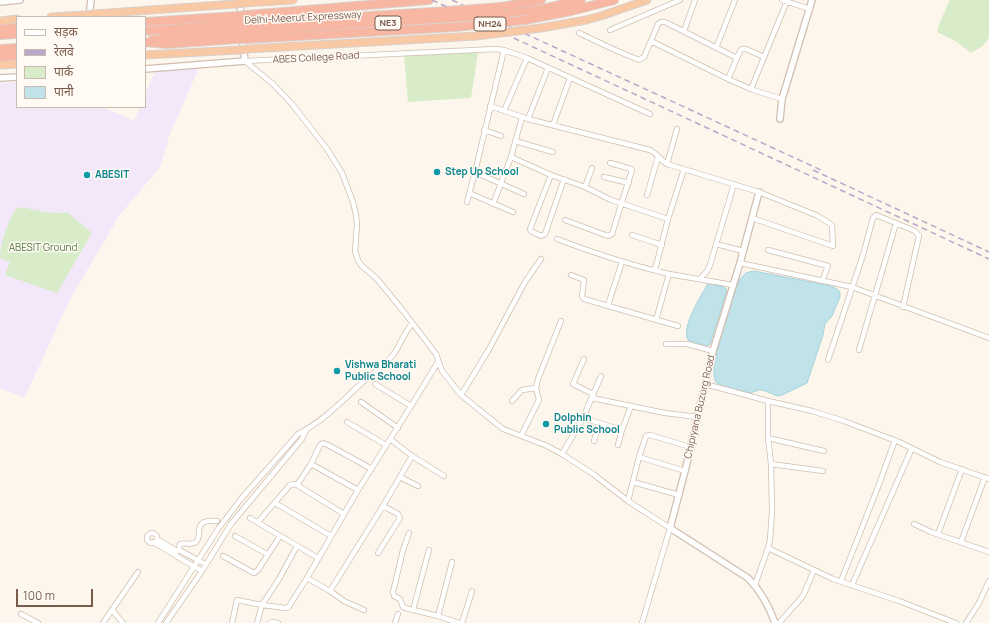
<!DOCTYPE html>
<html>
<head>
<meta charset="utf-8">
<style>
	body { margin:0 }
	#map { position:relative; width:989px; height:623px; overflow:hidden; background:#fdf6ec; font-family:Manrope,"Noto Sans Devanagari",sans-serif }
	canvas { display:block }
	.legend { position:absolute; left:16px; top:16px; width:130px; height:92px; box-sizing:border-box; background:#fffaf3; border:1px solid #cabbb1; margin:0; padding:5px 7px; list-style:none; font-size:12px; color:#7a5c4d }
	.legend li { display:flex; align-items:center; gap:8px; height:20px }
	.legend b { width:20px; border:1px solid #cabbb1 }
	.scale { position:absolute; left:16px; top:589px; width:77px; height:18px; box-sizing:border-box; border:2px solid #7a5c4d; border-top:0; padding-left:5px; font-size:12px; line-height:14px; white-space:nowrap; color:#7a5c4d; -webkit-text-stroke:3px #fffaf3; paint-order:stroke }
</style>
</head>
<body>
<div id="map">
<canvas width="989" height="623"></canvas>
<ul class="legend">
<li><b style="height:5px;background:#fff"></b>सड़क</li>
<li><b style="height:5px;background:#b9a8c9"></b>रेलवे</li>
<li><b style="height:11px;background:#d8ecc9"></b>पार्क</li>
<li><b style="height:11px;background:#bfe3e8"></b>पानी</li>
</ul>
<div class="scale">100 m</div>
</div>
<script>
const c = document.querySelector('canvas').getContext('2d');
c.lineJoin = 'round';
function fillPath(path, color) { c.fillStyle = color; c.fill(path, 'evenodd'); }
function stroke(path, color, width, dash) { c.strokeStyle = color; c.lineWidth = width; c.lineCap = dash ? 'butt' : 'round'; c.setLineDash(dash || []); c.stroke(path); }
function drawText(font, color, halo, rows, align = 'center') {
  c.font = font + ' Manrope,sans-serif'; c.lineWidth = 3; c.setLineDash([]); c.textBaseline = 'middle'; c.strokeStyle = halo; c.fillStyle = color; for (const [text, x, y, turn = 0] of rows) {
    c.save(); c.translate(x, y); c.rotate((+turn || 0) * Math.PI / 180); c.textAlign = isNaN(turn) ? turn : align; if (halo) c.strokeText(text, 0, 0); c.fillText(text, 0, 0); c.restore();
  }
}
const education = new Path2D(`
	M199,68L170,134L160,167L119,216L69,301L25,397L0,389V83L17,82V107H103L134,121L140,107H145V94L155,71Z`);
const green = new Path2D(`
	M950,0H989V38L983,46L971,53L957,42L937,32L939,24Z
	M470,51V53H478L471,98L408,102L404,56Z
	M21,207C38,210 51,215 67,212L92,233L57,293L5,275L10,262L0,258C0,244 8,222 15,210Z`);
const water = new Path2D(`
	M754,271L831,286L837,289L840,292V297L832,316L825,324L823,335L807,383L782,395L777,396L763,390H759L750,393L725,387L717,383L715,381L714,375V366L719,342L732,299L740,279L746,273Z
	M712,284L724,287L727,290L710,344L707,346L688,340C681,327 700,298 707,285Z`);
const minor = new Path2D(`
	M782,0L810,9
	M610,30L680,0
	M684,31L695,0
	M579,33L615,50L639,60L644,57L651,41L728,79L753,90L782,99
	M651,41L658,24L661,22H665L737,58
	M716,48L735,0
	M245,61L273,84L292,104L327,149L342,173L353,202L356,215L357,225L355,251L358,260L361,265L377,279L404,312L436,354L442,371L461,395L503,429L545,445L562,454L593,474L628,501L670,528L642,623
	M245,61L496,49L504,50L527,58L650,114
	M728,79L740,51L742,49H746L764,57
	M751,89L787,1
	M490,106L528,119L650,150C657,153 660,160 667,164L759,192L818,216L832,225L833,246L752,218
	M504,111L527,58
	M528,119L548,68
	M553,125L570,78
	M484,130L501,136
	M515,141L553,152
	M511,157L551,175L585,187L611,200L668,219
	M667,164L677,129
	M475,172L524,194
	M551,175L530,229L531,231L541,236L545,234L564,179
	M604,177L629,183
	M585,187L592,168
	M469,193L513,212
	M647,195L658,157
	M467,202L475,172L504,50
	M493,204L511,157L522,117
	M565,220L608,236L612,234L632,170L631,169L610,163
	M632,235L662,245
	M557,239C593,253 631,265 669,274C690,278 712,281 733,285
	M716,244L743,251
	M768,250L828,266L822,281
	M740,263L852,287L989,338
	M655,270L668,219L684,169
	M571,275L584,280L582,296L584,299L678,326
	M700,279L707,271L710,265L734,184
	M608,305L622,262
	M656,320L669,274
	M666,344H687L713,351
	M859,350C871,308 884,266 896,223
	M584,359L573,384L593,394
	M828,360L863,255L873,218L876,215L915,231L919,236L903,307
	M375,384L411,406
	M705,384L768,401L812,411L844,421L899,442L940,462L989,479
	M461,395L488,351L525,282L541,259
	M592,398L665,413L697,417
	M512,401L522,390L536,388
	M361,402L398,428
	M583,418L622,430L618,445
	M347,422L386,445
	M622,430L631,406
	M521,436L539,400L536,388L538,379L561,321
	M768,438L824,451
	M594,441L599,424
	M562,454L583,418L601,376
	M412,456L444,476
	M639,457L685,471
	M311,464L358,490
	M771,464L823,471
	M400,477L418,486
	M633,482L679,495
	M297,485L311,464L320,445L323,443L328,445L372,469
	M628,501L639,457L646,436L650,435L690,447
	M275,503L331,536
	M250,518L318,558
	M258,522L290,485L293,484L297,485L344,514
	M914,524L931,532L989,552
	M409,533L403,550L393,592L394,596L400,599L403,607L405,608L438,616L459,623
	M147 538a5 5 0 1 1 10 0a5 5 0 1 1-10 0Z
	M938,534L962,469
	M235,536L267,554
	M157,539L177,551
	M153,542L175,555
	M961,542L985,477
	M768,548L833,579L899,601L956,623
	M179,550L180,544C185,542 192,546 196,542C204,535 190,519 217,521
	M378,553L400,518L398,514L383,506
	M223,556L254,573L258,570L280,536
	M202,571L176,556L175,552L179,550L205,564
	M307,578L358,490L411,406L438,362
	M841,581L878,487L895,440
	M755,585L768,548L770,540L772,511L771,464L768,438V401
	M852,585L912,448
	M330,591L383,506L412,456L390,439
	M112,610L123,623
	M413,610L429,550
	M21,614L38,623
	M438,616L452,562
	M103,623L138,572
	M158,623L218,529L241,499L298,434C324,421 344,399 365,380C375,372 385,365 393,355C400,346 403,334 412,324
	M166,623L202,571L231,524L302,439L306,430
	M232,623L237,600L262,605L286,608L289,607L291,603L307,578L330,591L344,601L364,610
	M257,623L262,605L279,579L297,546
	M270,623L273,622L278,623
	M395,623L398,614
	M462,623L472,591
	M779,623L803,596L814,570
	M966,623L979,603L989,581`);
const tertiary = new Path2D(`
	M240,0L241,18
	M0,2L20,0
	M89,17L91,0
	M145,69L245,61L242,36
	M0,78L17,77
	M780,119L782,99L812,0
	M759,192L740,263L713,351L685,471L670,528L748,578C761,591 769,606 775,623`);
const trunk = new Path2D(`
	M245,3L293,0
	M94,14L236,4
	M51,17L85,15
	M0,21L17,19
	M541,28L586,20L604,15L647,0
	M247,49L476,36
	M145,55L239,50
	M0,65L17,64`);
const motorway = new Path2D(`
	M501,7L541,0
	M507,14L542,9L581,0
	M246,15L429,0
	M525,20L571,11L614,0
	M145,22L237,16
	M246,24L447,11
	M0,29L17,28
	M145,31L238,24
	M247,31L450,18
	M0,35L17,34
	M247,39L455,27
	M152,40L168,37L238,32
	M145,42L167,44L238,39
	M0,49L17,48
	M0,57L17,56`);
const rail = new Path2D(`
	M432,0L989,259
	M452,0L821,170
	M813,170L989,252`);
const trunkBridge = new Path2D(`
	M236,4L245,3
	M85,15L94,14
	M476,36L541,28
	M239,50L247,49`);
const motorwayBridge = new Path2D(`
	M447,11L501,7
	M237,16L246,15
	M450,18L507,14
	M238,24H246
	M455,27L525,20
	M238,32L247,31
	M238,39H247`);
const markers = [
	[437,172,4,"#0f9aa8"],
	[87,175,4,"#0f9aa8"],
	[337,371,4,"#0f9aa8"],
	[546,424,4,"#0f9aa8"]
];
const shields = [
	[388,23,26],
	[490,24,32]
];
const shieldNames = [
	["NE3",388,23],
	["NH24",490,24]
];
const streetNames = [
	["Delhi-Meerut Expressway",303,18,-3],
	["ABES College Road",316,58,-3],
	["Chipiyana Buzurg Road",700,407,-77]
];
const cultureNames = [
	["Step Up School",445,172],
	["ABESIT",95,175],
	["Vishwa Bharati",345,365],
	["Public School",345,377],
	["Dolphin",554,418],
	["Public School",554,430]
];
const parkNames = [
	["ABESIT Ground",43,248]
];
fillPath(education, '#f3e8fa');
fillPath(green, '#d8ecc9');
fillPath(water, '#bfe3e8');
stroke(water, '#a5d3da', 1);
stroke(minor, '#d1beb0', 6);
stroke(tertiary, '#d1beb0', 8);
stroke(trunk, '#dad1cd', 9);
stroke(motorway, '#dad1cd', 10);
stroke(minor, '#fff', 4.5);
stroke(tertiary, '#fff', 5.5);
stroke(trunk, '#f9c8a4', 7);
stroke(motorway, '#f7b7a3', 8);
stroke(rail, '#b9a8c9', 1.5, [6, 4]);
stroke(trunkBridge, '#dad1cd', 9, []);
stroke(motorwayBridge, '#dad1cd', 10, []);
stroke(trunkBridge, '#f9c8a4', 7);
stroke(motorwayBridge, '#f7b7a3', 8);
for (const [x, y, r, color] of markers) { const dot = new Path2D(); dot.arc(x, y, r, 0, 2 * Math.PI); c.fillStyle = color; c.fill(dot); stroke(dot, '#fffaf3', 1.5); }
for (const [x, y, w] of shields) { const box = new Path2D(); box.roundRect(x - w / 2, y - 7, w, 14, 3); c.fillStyle = '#fffaf3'; c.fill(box); stroke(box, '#7a5c4d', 1); }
drawText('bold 9px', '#7a5c4d', null, shieldNames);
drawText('10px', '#7a5c4d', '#fffaf3', streetNames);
drawText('bold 10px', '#0d838f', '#fffaf3', cultureNames, 'left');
drawText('10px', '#537a41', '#fffaf3', parkNames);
</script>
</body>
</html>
